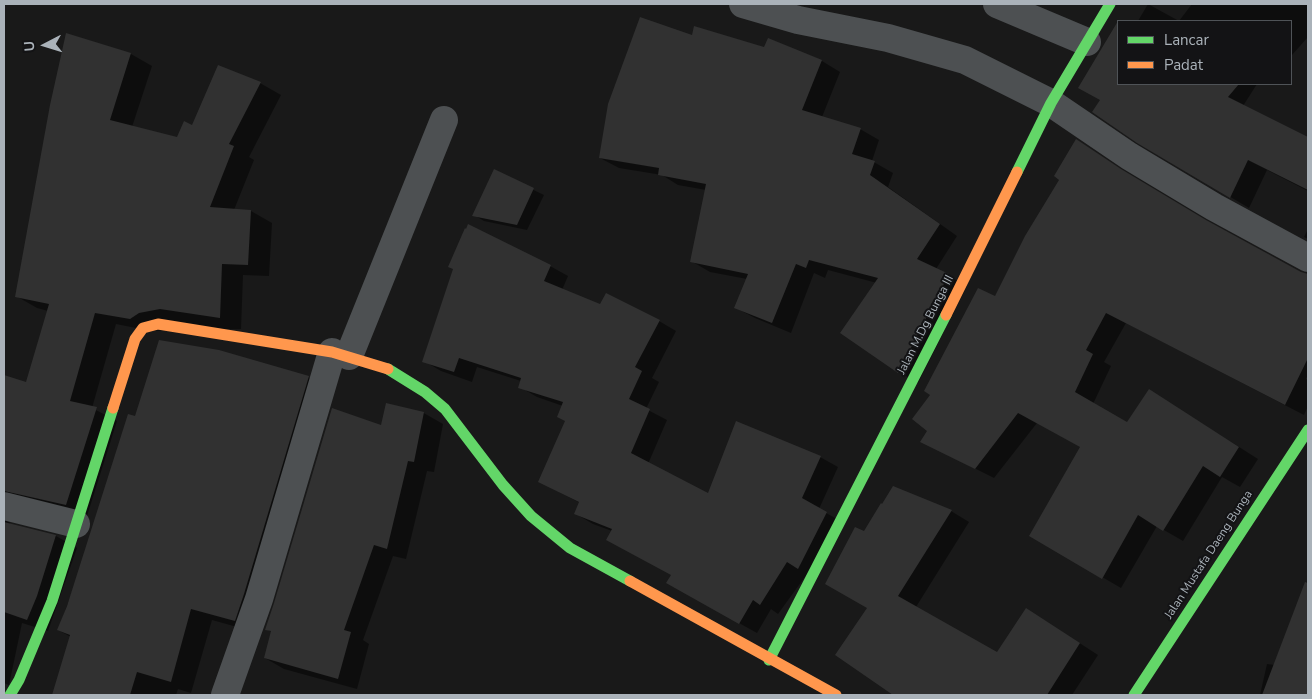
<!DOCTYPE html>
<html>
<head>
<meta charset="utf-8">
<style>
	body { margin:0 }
	#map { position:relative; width:1312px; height:699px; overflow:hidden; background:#191919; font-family:"Nunito Sans",sans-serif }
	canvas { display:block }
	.frame { position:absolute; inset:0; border:5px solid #aab2b9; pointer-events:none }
	.legend { position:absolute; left:1117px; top:20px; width:175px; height:65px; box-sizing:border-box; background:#131315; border:1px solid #4f5357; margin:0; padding:6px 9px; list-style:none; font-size:15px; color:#aab2b9 }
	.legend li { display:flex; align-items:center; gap:10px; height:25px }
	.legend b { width:25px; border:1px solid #4f5357 }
	.north { position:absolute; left:20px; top:20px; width:50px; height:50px; -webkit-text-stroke:4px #131315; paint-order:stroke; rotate:265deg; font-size:14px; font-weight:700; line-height:20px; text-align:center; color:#aab2b9 }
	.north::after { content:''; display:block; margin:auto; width:18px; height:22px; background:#aab2b9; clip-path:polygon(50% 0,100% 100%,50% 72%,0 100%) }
</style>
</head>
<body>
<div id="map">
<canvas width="1312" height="699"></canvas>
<div class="frame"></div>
<ul class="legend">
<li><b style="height:6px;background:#63d668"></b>Lancar</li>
<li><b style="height:6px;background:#ff974d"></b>Padat</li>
</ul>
<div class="north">U</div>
</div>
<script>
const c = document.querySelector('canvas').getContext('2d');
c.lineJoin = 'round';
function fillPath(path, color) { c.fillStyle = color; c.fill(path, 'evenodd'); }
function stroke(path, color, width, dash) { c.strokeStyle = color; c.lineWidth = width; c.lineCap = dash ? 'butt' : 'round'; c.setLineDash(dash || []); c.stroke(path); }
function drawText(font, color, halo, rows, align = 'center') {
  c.font = font + ' "Nunito Sans",sans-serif'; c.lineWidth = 4; c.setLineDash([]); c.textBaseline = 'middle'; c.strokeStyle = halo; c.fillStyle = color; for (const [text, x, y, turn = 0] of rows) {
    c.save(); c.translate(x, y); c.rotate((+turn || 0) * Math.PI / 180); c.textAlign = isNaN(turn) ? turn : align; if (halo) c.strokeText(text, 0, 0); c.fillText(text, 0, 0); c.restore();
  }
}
const shadow = new Path2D(`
	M1148,4L1179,21L1192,4H1308V37L1292,55L1291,54V21H1138Z
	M67,35L131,54L152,66L132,127L178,139L193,127L260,83L281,95L249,157L254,160L234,210L251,211L272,223L269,276L243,275L241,329L151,331L116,324L92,408L117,421L87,516L9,515L10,525L56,536L77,548L48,631L22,623L9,685L4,683V376L27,384L48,311L37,308L16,296Z
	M692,37L765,49L769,39L822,61L840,72L822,117L860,129L879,140L872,161L893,173L888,187L957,236L936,269L967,286L918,383L899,372L842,333L877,283L828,270L825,278L814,273L791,333L755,318L736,308L747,279L710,272L691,261L706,190L678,185L662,175L619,168L600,158Z
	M1104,47L1118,55V84H1257L1243,106L1308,138V191L1267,170L1249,208L1138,142L1101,100Z
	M1077,141L1140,182L1213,226L1300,273L1308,275V375L1306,379L1308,380V406L1304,415L1126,323L1104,362L1111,366L1093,404L1128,423L1168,402L1258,459L1240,487L1222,477L1183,541L1157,526L1121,588L1030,535L1081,447L1037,423L994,478L922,442L928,431L932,395L995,297L1061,179Z
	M494,171L544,195L527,230L484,221L474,215Z
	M1308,229V239L1304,237Z
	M550,266L568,276L562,290L601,306L659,321L676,331L652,378L659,382L646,409L667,420L648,464L708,495L820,457L838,467L819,509L844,523L778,614L771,609L757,633L685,593L673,575L612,531L593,524L576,514L580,503L540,482L567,421L563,406L537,397L520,387L521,381L477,367L472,382L441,371L424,361Z
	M308,377L329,389L255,632L212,620L191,693L178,689L176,695H54L71,637L58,630L136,418Z
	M422,412L443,424L434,472L427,471L406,559L393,556L363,640L369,644L357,689L284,669L265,658L272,632L266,629L382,427Z
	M951,511L969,522L916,607L997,653L1044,620L1098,655L1072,695H896L837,655L869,608L864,533Z
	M1308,579V695H1260L1267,664L1275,665Z`);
const building = new Path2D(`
	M640,17L692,35L694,26L764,47L768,38L822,60L802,110L861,128L852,154L875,161L870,175L940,224L917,259L949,274L898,373L840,333L878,278L809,260L806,268L796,264L772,323L734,308L748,274L690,262L706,184L658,175L659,168L599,158L608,104Z
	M1118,21V84H1239L1228,97L1308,137V190L1248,160L1230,198L1137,143L1092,112L1100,100L1078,88Z
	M66,33L131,53L110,120L177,137L184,121L192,125L218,65L261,82L229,144L234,146L210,207L251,210L248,265L222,264L220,318L160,309L139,313L130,319L95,313L70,401L97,407L66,505L4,491V375L26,382L49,304L15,297L50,105Z
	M1076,139L1121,169L1206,220L1301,272L1308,274V358L1285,405L1106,313L1086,350L1093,354L1075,392L1127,422L1149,389L1239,447L1220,477L1203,466L1163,531L1138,515L1102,579L1029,536L1080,447L1018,413L975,469L920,442L927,431L912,419L930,395L924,391L978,288L995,296L1025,236L1059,180L1054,176Z
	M494,169L534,188L517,225L472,216Z
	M468,224L551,265L544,281L600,304L606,293L660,320L635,367L642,371L629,399L650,409L631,453L708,493L736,421L821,456L802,498L827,512L798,569L787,562L760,605L753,600L739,624L666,583L671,575L606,540L612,529L574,514L579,502L538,482L565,421L557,417L563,402L518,388L521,378L459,358L454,372L422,362L453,269L448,267L465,228L466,229Z
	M159,340L219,350L309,376L244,594L235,621L191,609L171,682L137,672L130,695H52L70,635L57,630L67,606L128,414L135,416Z
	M386,403L424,412L414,462L408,461L387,549L374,545L344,630L351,632L338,679L264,658L271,631L265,630L274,603L332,408L381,425Z
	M893,486L952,510L898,596L997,652L1026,608L1080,643L1047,695H893L835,655L867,608L825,584L855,527L864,531L881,503L882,504Z
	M4,522L56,535L37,596L27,620L4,612Z
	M1305,582L1308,583V695H1262Z`);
const street = new Path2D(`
	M743,4L798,20L888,38L965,60L1051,103L1129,156L1214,207L1308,258
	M997,4L1087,42
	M349,356L444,120
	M4,506L76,524
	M225,695L259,599L332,352`);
const fast = new Path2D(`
	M1017,172L1051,103L1110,4
	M388,369L425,392L445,409L503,485L531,516L570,548L630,581
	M769,660L946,315
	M10,695L19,680L52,601L113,408
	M1134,695L1308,430`);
const slow = new Path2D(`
	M946,315L1017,172
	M113,408L135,339L143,328L158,324L332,352L388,369
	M630,581L836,695`);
const streetNames = [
	["Jalan M.Dg Bunga III",926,325,-63],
	["Jalan Mustafa Daeng Bunga",1209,555,-57]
];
fillPath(shadow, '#0007');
fillPath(building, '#313131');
stroke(street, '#4d5052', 28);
stroke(fast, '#63d668', 11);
stroke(slow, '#ff974d', 11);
drawText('12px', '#aab2b9', '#131315', streetNames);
</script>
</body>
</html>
